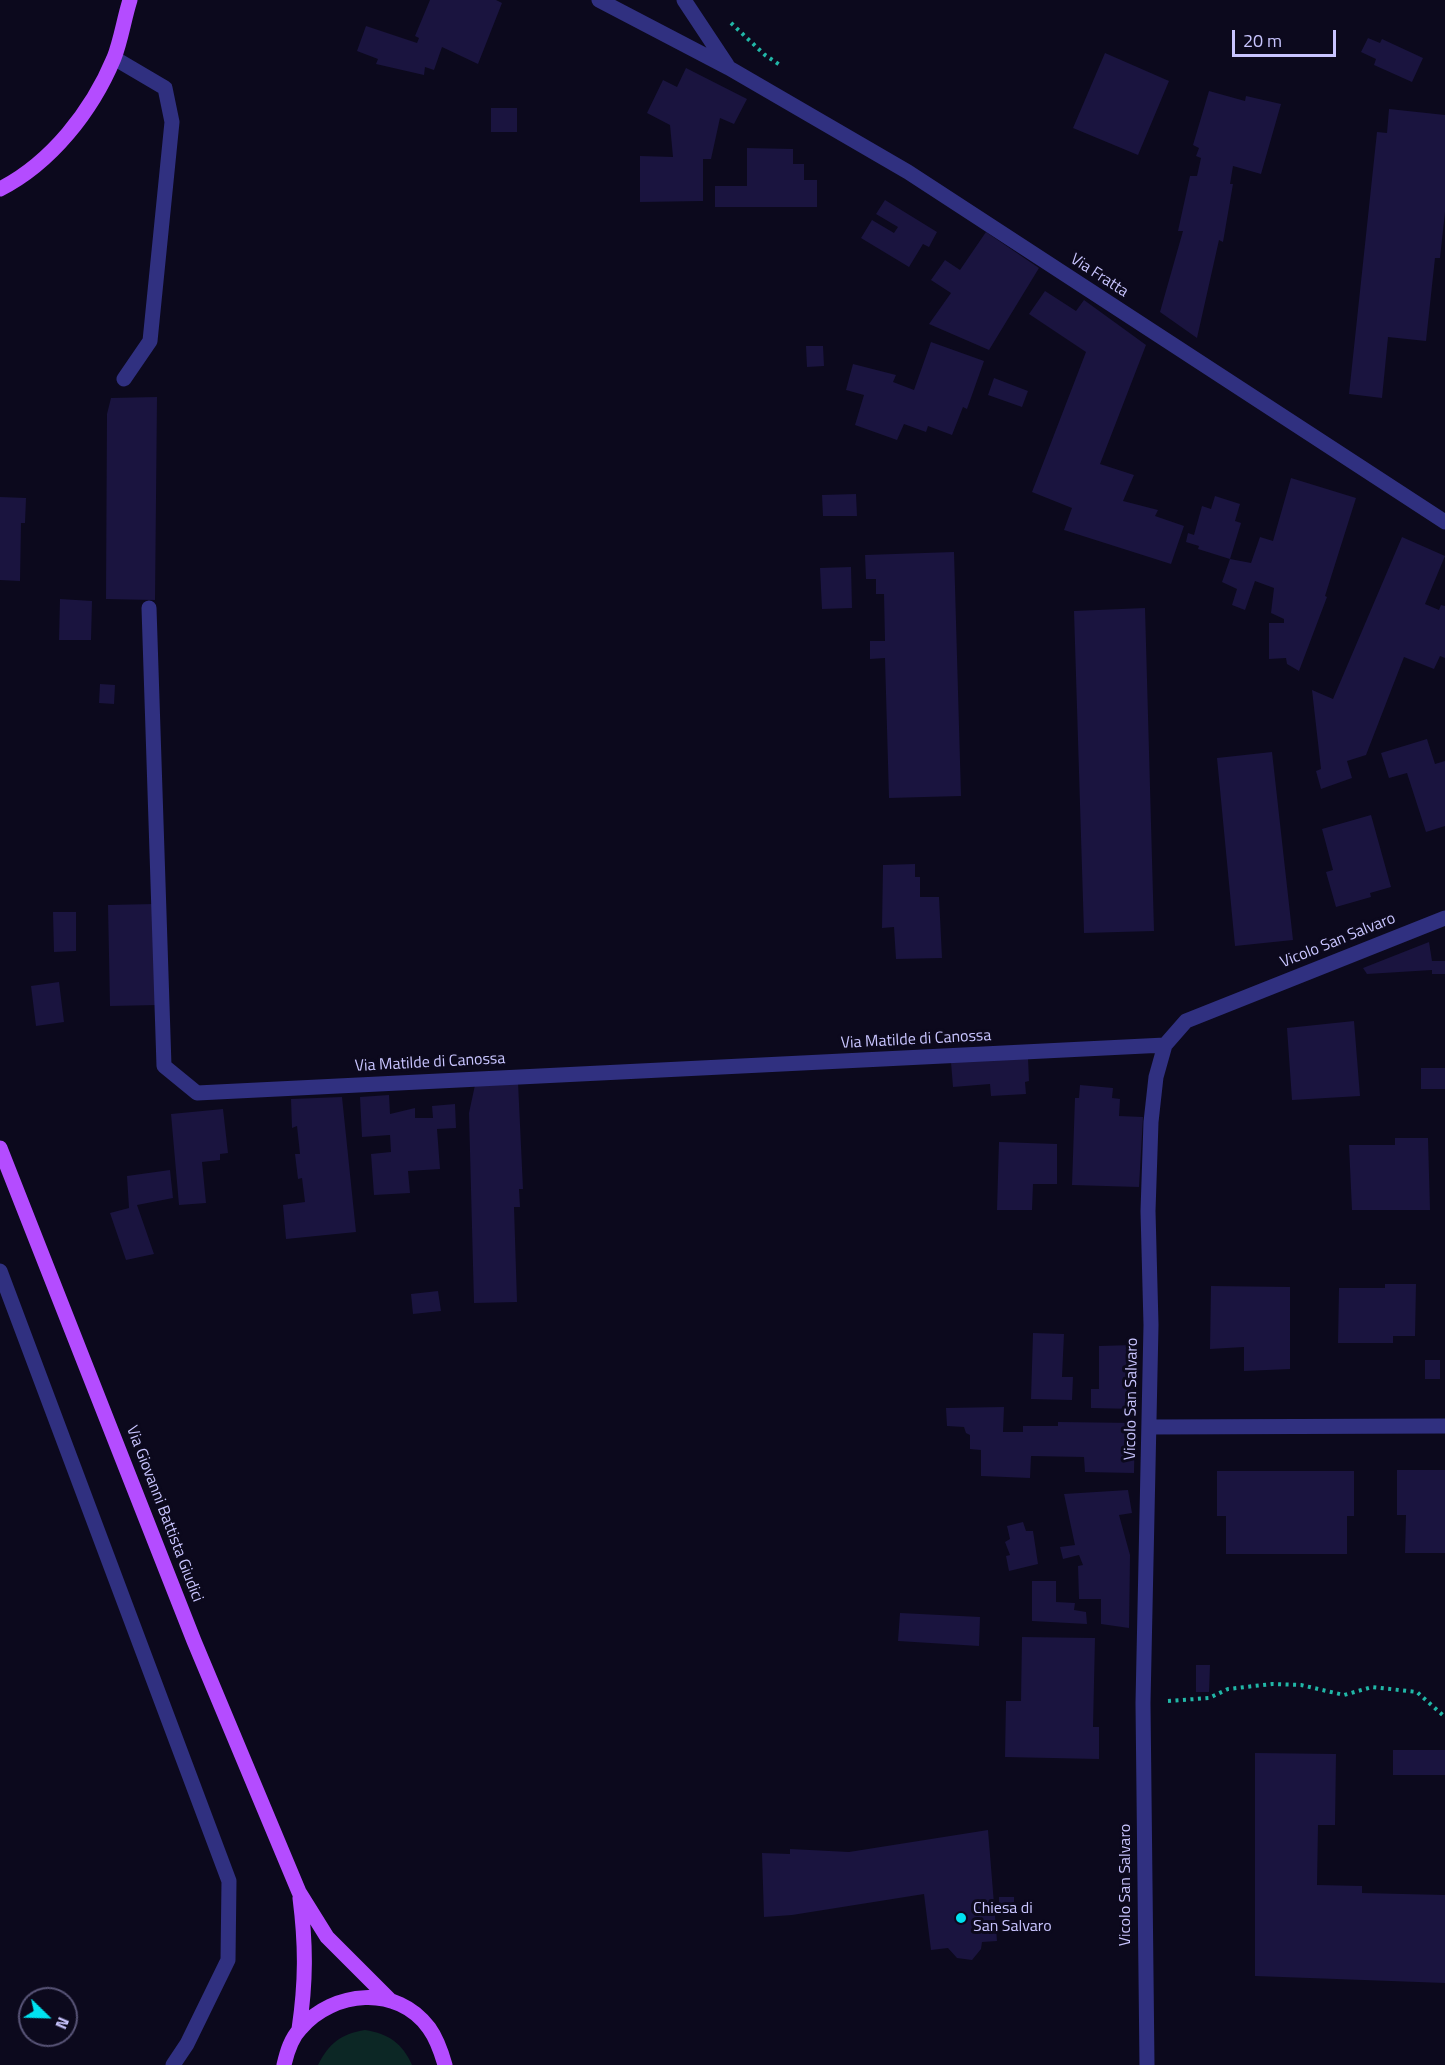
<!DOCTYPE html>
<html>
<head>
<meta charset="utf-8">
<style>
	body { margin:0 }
	#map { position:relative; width:1445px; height:2065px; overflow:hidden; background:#0c091d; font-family:"Titillium Web",sans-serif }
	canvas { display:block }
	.north { position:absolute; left:18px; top:1987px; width:60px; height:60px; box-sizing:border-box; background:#0c091d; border:2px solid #585477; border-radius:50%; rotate:113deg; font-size:16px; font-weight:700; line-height:24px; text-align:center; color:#c9c5ff }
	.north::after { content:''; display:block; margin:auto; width:21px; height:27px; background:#00e3f0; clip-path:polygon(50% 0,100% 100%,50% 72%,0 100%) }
	.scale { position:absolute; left:1232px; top:30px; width:104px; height:27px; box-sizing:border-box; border:3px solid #c9c5ff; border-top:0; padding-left:8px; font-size:18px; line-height:21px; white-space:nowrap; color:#c9c5ff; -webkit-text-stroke:4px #0c091d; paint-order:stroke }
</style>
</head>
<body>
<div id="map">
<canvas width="1445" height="2065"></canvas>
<div class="north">N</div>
<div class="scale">20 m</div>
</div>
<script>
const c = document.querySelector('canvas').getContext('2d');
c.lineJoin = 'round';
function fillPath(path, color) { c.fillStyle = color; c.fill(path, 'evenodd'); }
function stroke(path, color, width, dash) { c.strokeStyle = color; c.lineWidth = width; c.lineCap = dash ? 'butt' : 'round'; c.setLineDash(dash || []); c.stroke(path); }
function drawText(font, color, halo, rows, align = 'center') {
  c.font = font + ' "Titillium Web",sans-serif'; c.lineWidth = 6; c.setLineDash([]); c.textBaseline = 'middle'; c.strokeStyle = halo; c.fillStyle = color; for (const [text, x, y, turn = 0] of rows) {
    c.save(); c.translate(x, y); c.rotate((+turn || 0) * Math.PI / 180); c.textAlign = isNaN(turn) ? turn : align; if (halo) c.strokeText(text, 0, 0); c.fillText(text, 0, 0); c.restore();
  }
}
const green = new Path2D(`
	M365,2030C389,2034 402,2043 412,2065H318C329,2043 341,2034 365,2030Z`);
const building = new Path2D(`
	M430,0H496L502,3L478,64L442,47L434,70L425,67L424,75L376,64L378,59L357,51L366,26L417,43L419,38L415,36Z
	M1368,38L1380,43L1382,39L1423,58L1412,82L1374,65L1376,59L1361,52Z
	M1105,53L1169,81L1138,155L1073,128Z
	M686,68L747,99L734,124L720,118L711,159H703V201L640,202V156L673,157L670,125L647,113L663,80L677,87Z
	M1209,91L1245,101L1246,96L1281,104L1261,174L1233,166L1230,184H1233L1223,242L1219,240L1197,338L1160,312L1183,231H1178L1190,176H1197L1201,158L1196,156L1199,148L1193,145Z
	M491,108H517V132H491Z
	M1389,109L1445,115V212L1440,258H1435L1426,341L1388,337L1382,398L1349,394L1377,132L1387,133Z
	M747,148L793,149V164H804V180H817V207H715V186H747Z
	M885,200L937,232L929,247L923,244L909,267L861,238L872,220L894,233L898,227L876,214Z
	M986,232L1039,268L989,350L929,324L951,293L931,280L945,260L960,270Z
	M1045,291L1076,311L1084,300L1146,345L1100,464L1134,475L1123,501L1158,510L1155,516L1184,526L1171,564L1064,530L1072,508L1032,492L1086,352L1029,314Z
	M931,342L984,361L967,409L963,407L952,435L928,426L926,432L904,424L897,440L855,425L864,395L846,390L853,364L896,375L893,382L914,390Z
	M806,346H823L824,366L807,367Z
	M994,378L1028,391L1022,407L988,395Z
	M157,397L155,600L106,599L107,414L111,398Z
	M1291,478L1356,498L1325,596L1327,597L1299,671L1287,664L1286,658L1269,659V623H1284V619L1271,613L1274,588L1255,581L1245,610L1232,605L1237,589L1222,582L1230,559L1251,563L1260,537L1273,541Z
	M856,494L857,516H823L822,495Z
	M1215,496L1240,504L1235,521L1241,523L1230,559L1198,549L1199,546L1186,542L1188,533L1194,535L1202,506L1211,509Z
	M0,497L26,498L25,523H21L20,581L0,580Z
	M1402,537L1445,556L1425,604L1439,610L1441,605L1445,606V658L1440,656L1434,669L1404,657L1366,755L1347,761L1352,778L1321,789L1316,771L1321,769L1312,690L1333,699Z
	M954,552L961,796L889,798L885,658L870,659V641H885L884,594H876V579H866L865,555Z
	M851,567L852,608L822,609L820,568Z
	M60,599L92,601L91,640H59Z
	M1145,608L1154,931L1084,933L1074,611Z
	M100,684L115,685L114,704L99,703Z
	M1427,739L1435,764L1445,761V826L1426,832L1407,773L1389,778L1381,753Z
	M1272,752L1293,940L1235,946L1217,758Z
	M1371,815L1391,887L1370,893L1371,897L1336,907L1326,872L1333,870L1322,829Z
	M915,864V877H920V897H939L942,958L896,959L894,927L882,928L883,865Z
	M155,904L158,1005L110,1006L108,905Z
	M53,912H76V951L54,952Z
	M1429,942L1432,961H1445V974H1432V970L1367,974L1363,968Z
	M59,982L64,1022L36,1026L31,986Z
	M1354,1021L1360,1096L1292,1100L1287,1028Z
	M1028,1058L1029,1081L1025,1082L1026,1094L991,1096L990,1084L953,1087L951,1062Z
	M1421,1068H1445V1089H1421Z
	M518,1082L523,1189H519L520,1207H514L517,1302L474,1303L469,1113L475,1085Z
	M1080,1085L1113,1088L1112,1098L1120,1099L1119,1116L1143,1117L1139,1187L1072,1185L1075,1098H1079Z
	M389,1095L390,1114L415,1108V1118H433L432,1106L455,1104L456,1128L437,1129L440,1169L408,1171L410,1193L374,1195L371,1154L391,1152L390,1135L362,1137L360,1097Z
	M342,1097L356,1232L286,1239L283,1205L305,1202L302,1178L298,1179L295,1154H300L297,1126L292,1128L291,1099Z
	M223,1109L228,1153L220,1154V1160L202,1162L206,1203L179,1205L171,1114Z
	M1395,1138H1428L1430,1210H1352L1349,1145H1395Z
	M999,1142L1057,1144V1184H1033L1032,1210H997Z
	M170,1170L173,1198L137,1205L154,1254L126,1260L110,1213L129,1208L127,1176Z
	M1385,1284H1416L1415,1336H1393V1343H1338L1339,1288H1385Z
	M1211,1286L1290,1287V1369L1244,1371V1347L1210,1349Z
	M438,1291L441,1311L413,1314L411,1294Z
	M1033,1333L1064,1334L1062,1377H1073L1072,1400L1031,1399Z
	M1134,1345L1135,1409L1091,1408V1389H1099V1346Z
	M1425,1360H1440V1379H1425Z
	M1004,1407L1003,1432H1023V1426H1058V1422L1135,1423L1134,1473L1085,1472L1084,1457L1031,1456L1030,1478L981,1476V1450L970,1449V1435L966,1433L964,1427L947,1426L946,1408Z
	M1397,1470H1445V1553H1405L1406,1515H1397Z
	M1217,1471H1354V1516H1347V1554H1226V1516H1217Z
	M1128,1490L1132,1513L1119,1515L1130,1555L1129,1628L1101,1624V1599H1079L1078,1566L1083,1565L1079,1555L1063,1559L1060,1547L1075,1545L1064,1494Z
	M1023,1522L1026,1531H1033L1038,1564L1009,1571L1006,1556L1010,1555L1005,1542L1010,1539L1007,1526Z
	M1032,1581H1056V1602L1075,1603L1074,1610L1086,1612L1087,1624L1032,1621Z
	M900,1613L980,1617L979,1646L898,1641Z
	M1022,1637L1095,1638L1093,1727H1099V1759L1005,1757L1006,1701H1021Z
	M1196,1665H1210L1209,1692H1196Z
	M1393,1750H1445V1775H1393Z
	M1255,1753L1336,1754L1335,1825H1318L1317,1885L1362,1886V1893L1445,1895V1983L1255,1976Z
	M988,1830L997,1941L982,1942L981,1949L972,1960L957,1958L948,1948L931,1950L924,1894L792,1915L764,1917L762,1853L790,1854V1849L849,1852Z
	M999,1897H1014V1914H999Z`);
const path = new Path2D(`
	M731,23L765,55L780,65
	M1168,1701L1209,1698L1228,1689L1272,1684L1301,1685L1344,1695L1372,1687L1417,1692L1445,1717`);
const minor = new Path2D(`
	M599,0L729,68L908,172L1445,522
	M684,0L727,65
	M114,58L165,88L172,122L150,341L124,379
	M149,608L164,1066L197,1093L1165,1045
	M0,1271L229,1881L228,1960L187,2044L173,2065
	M1149,1427L1445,1426
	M1147,2065L1143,1703L1151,1325L1148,1211L1151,1122L1156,1077L1165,1045L1186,1021L1445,918`);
const major = new Path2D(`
	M0,189C51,163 92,111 114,58C121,40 124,19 130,0
	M0,1148L194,1641L299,1892L327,1937L391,2001
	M299,2029C306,1982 306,1945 300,1898
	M284,2065C287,2052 291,2038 301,2028C333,1991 397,1984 429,2028C437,2039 441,2051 445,2065`);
const markers = [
	[961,1918,6,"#00e3f0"]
];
const streetNames = [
	["Via Fratta",1099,276,33],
	["Vicolo San Salvaro",1338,941,-22],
	["Via Matilde di Canossa",916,1040,-3],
	["Via Matilde di Canossa",430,1063,-3],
	["Vicolo San Salvaro",1132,1399,-89],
	["Via Giovanni Battista Giudici",164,1514,69],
	["Vicolo San Salvaro",1126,1885,-90]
];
const poiNames = [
	["Chiesa di",973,1909],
	["San Salvaro",973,1927]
];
fillPath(green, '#0c2725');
fillPath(building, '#1a143f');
stroke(path, '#21b7a7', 4, [3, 4.5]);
stroke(minor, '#303080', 15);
stroke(major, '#b44cff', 15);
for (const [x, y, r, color] of markers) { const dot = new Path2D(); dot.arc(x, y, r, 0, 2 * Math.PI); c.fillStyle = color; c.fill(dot); stroke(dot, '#0c091d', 2); }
drawText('16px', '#c9c5ff', '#0c091d', streetNames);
drawText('16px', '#c9c5ff', '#0c091d', poiNames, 'left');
</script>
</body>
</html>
